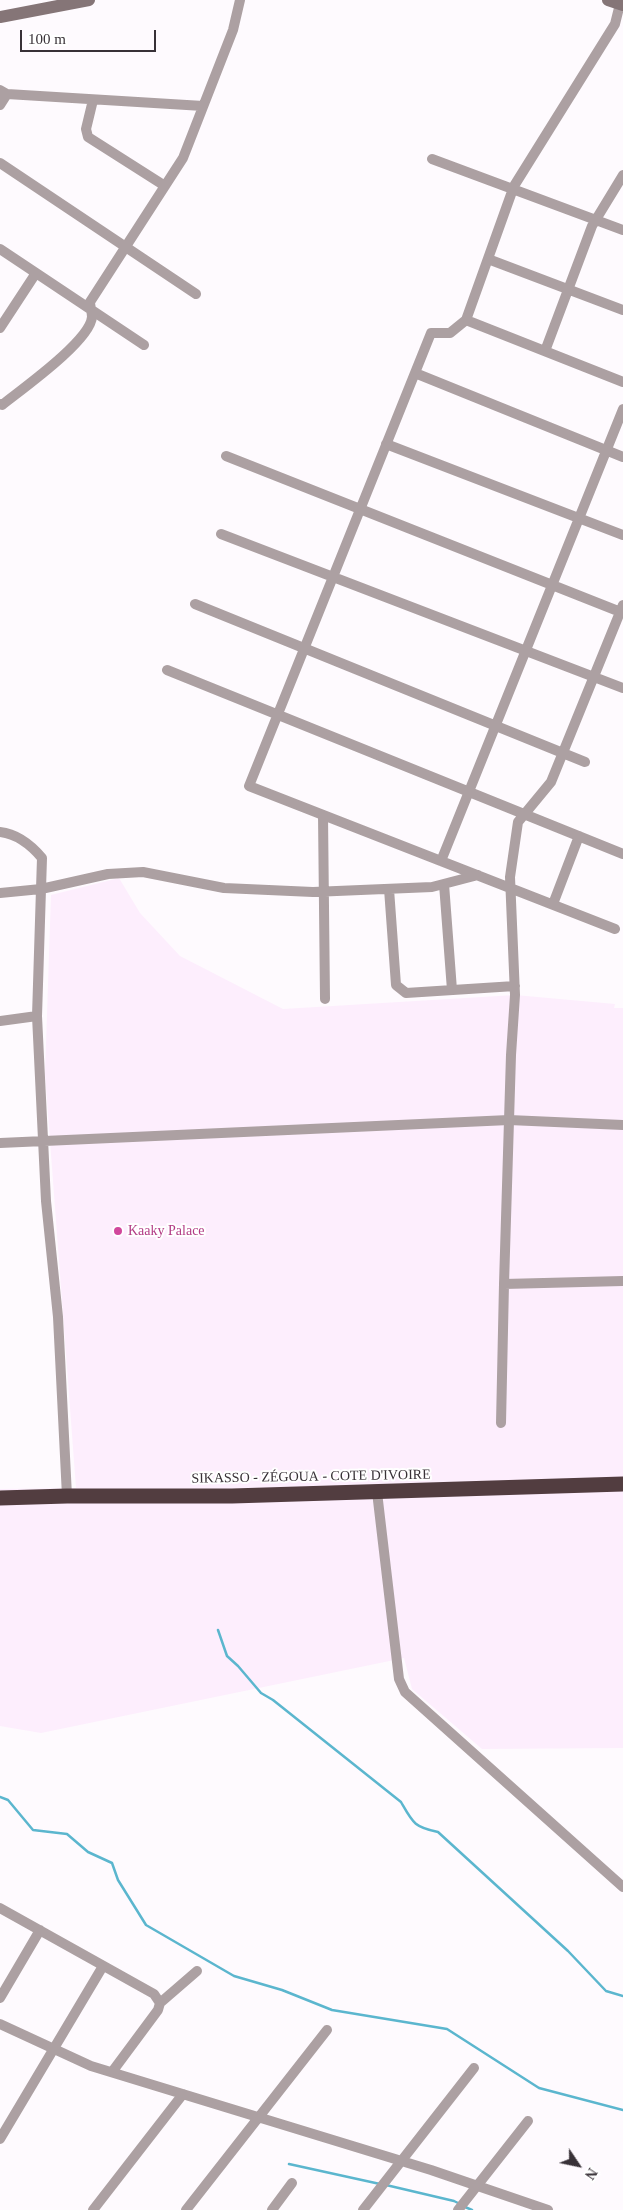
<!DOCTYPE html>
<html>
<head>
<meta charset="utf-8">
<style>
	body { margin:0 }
	#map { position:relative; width:623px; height:2210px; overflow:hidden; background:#fefafe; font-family:"Times New Roman",serif }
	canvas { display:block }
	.north { position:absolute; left:553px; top:2140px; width:50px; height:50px; -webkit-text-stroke:4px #fff; paint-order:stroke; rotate:124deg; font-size:14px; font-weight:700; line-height:20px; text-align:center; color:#383137 }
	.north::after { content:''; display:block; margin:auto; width:18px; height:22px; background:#383137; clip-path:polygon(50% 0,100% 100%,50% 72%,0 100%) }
	.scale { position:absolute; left:20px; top:30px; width:136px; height:22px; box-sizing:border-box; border:2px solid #383137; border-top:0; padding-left:6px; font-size:15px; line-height:18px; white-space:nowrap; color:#383137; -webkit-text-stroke:4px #fff; paint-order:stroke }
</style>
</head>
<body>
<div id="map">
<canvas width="623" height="2210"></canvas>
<div class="north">N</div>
<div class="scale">100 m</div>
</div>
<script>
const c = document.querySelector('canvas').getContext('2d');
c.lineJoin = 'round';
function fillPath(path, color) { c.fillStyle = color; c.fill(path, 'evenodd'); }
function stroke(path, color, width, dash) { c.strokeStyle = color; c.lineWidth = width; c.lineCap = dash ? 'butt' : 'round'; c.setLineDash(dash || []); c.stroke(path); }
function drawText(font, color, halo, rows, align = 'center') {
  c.font = font + ' "Times New Roman",serif'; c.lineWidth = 4; c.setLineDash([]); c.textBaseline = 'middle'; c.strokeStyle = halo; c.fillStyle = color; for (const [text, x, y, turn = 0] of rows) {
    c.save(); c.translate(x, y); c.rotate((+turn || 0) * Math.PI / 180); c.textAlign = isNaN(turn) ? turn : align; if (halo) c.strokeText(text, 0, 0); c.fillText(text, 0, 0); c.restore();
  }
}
const built = new Path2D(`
	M119,878L140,913L180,956L283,1009L515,995L615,1004L614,1008H623V1748L482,1749L412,1689L404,1658L41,1733L0,1726V1489L76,1488L45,1074L51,895Z`);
const stream = new Path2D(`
	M218,1630L227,1656L238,1666L261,1693L273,1700L401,1802C413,1823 414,1827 438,1832L568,1951L606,1991L623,1996
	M0,1797L8,1800L33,1830L67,1834L88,1852L112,1863L118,1880L146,1925L234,1976L282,1990L332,2010L447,2029L539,2088L623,2110
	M289,2164L380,2184
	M386,2185L454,2201L460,2204
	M465,2207L472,2210`);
const street = new Path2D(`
	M0,90L7,94L203,106
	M93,100L86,129L88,137L165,186
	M0,105L7,94
	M432,159L623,230
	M0,163L196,294
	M0,249L144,345
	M488,259L623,310
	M466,320L623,382
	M0,328L36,273
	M545,351L592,226L623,175
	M415,373L623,457
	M0,404L2,405C22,389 90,341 92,317C92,312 90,306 90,302L183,158L233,30L240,0
	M386,444L623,535
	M226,456L623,613
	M221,534L623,688
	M195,604L585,762
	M623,605L551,782L518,822L510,877L515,995L511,1055L504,1284L623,1281
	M167,670L623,854
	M323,815L325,999
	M0,832C18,834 31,845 42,858L41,889L0,893
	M441,861L623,409
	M444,884L452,990
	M389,889L396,985L406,993L515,986
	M553,904L579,836
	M615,929L249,786L431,333H450L466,320L514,186L615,24L620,4
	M0,1021L37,1016
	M0,1143L509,1120L623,1125
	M501,1423L504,1284
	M377,1492L399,1679L405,1692L623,1887
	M67,1496L58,1317L46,1201L37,1016L41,889L108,874L143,872L224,888L313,892L432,887L478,875
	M0,1908L154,1994L160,2003
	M0,1998L40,1930
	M0,2024L91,2066L431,2170L548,2210
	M112,2072L158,2010L160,2003L197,1971
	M0,2139L103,1966
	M93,2210L183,2094
	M186,2210L327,2030
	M272,2210L292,2183
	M363,2210L474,2068
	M458,2210L528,2121`);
const secondary = new Path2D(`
	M608,0L623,5
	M0,17L89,0`);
const highway = new Path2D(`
	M0,1498L67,1496H232L623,1484`);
const markers = [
	[118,1231,5,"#d1479c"]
];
const hotelNames = [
	["Kaaky Palace",128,1231]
];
const streetNames = [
	["SIKASSO - ZÉGOUA - COTE D'IVOIRE",311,1477,-1]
];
fillPath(built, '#fdeefd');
stroke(stream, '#5bb6ce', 2.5);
stroke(street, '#aca0a2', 10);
stroke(secondary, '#857577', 12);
stroke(highway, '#523d40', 15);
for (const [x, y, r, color] of markers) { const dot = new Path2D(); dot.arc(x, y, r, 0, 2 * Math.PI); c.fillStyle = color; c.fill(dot); stroke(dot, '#fff', 2); }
drawText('14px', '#b23c85', '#fff', hotelNames, 'left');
drawText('14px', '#383137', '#fff', streetNames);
</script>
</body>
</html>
